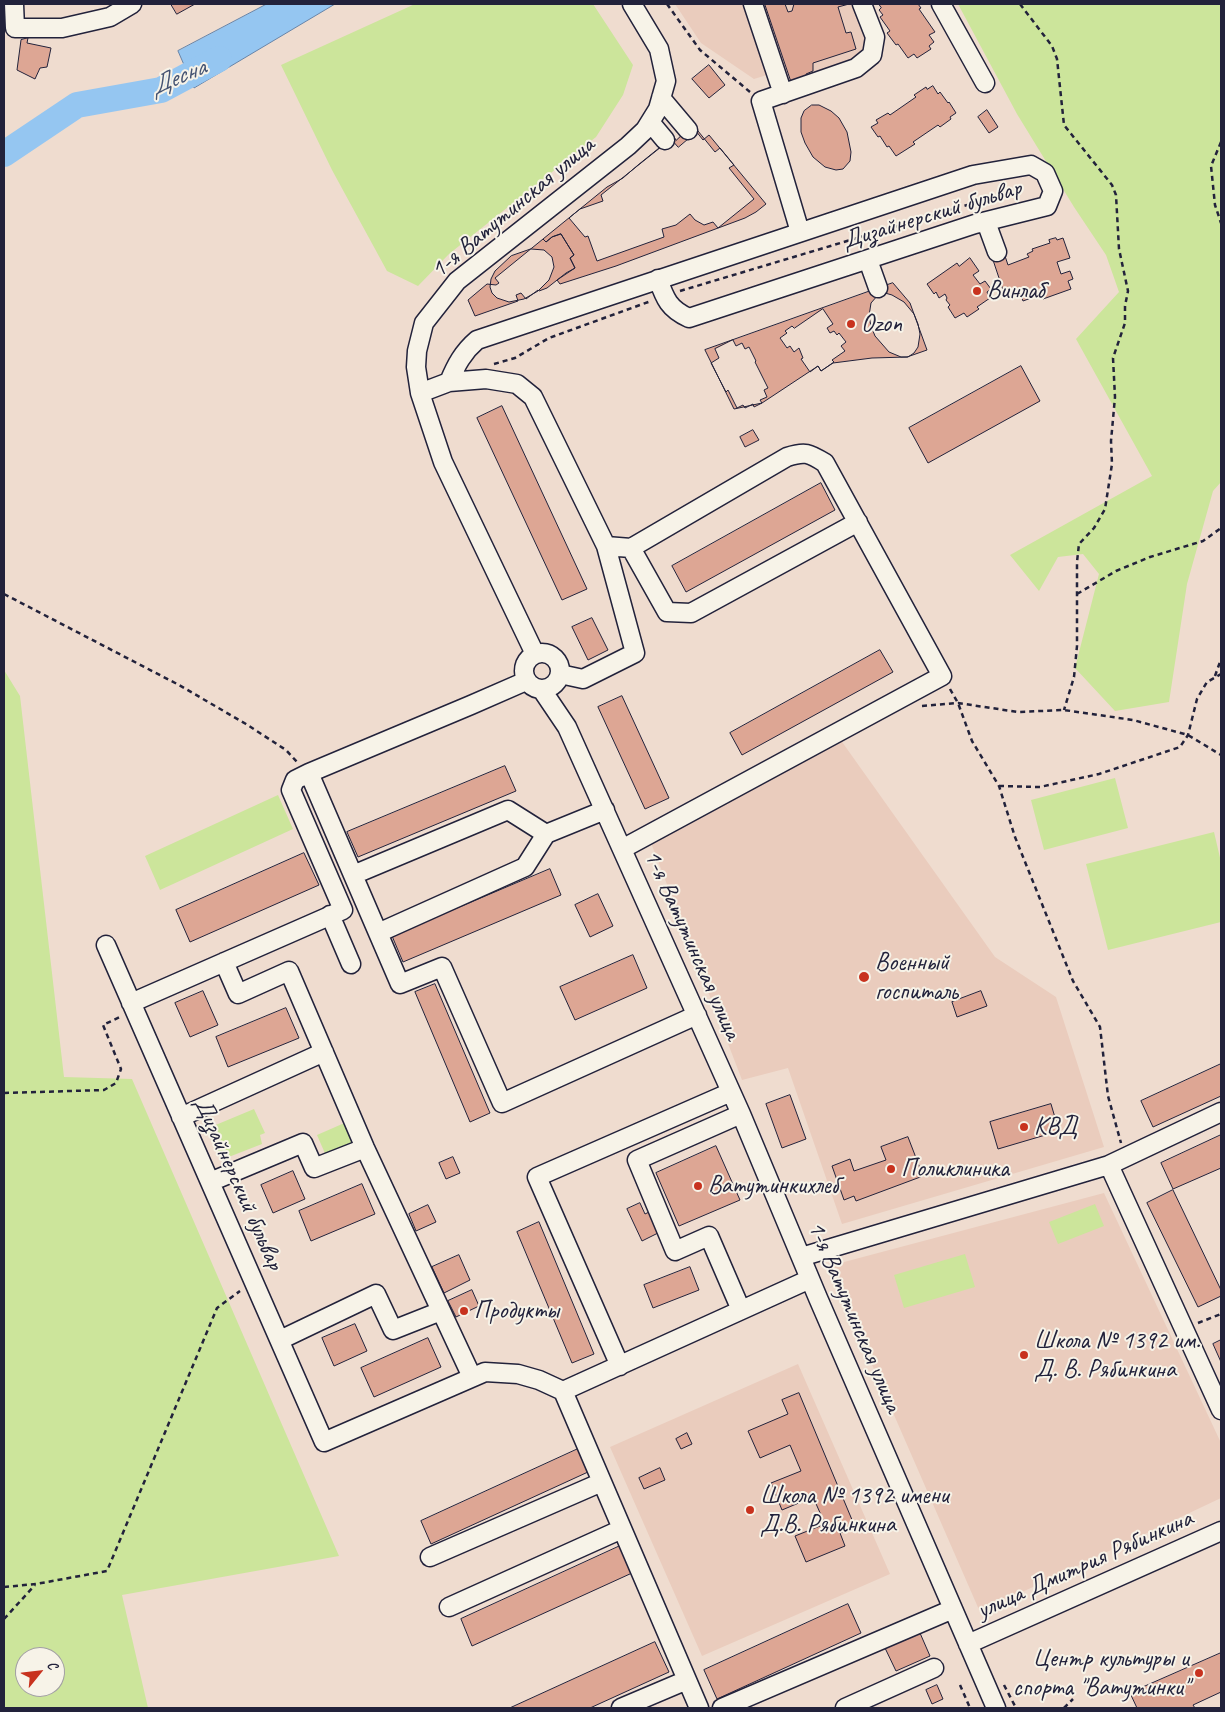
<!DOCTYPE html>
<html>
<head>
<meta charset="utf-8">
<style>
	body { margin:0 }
	#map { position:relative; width:1225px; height:1712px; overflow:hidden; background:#efdccf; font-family:Caveat,sans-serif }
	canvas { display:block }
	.frame { position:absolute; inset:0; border:5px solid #22223b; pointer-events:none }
	.north { position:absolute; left:15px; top:1647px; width:50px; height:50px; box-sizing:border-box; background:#f7f3e8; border:1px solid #a29fa3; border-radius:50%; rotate:61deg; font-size:14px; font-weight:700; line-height:20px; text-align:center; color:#22223b }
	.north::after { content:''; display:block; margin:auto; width:18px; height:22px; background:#c8321e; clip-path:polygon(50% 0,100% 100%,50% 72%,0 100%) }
</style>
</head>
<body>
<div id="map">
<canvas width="1225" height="1712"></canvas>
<div class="frame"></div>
<div class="north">С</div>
</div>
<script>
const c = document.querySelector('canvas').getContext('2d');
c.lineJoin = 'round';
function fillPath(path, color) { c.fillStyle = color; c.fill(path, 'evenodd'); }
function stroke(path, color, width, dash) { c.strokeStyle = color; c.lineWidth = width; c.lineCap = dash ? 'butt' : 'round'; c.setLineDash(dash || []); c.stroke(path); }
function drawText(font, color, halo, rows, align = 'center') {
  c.font = font + ' Caveat,sans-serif'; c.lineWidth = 4; c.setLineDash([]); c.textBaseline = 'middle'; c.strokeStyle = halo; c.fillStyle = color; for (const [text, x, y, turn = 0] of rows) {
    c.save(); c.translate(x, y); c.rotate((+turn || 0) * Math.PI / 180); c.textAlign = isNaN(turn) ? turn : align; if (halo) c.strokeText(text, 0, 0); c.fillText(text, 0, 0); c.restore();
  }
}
const built = new Path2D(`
	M675,4H856L868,41L866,49L857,59L776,87L770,74L754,79L701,43Z
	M835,732L995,957L1056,997L1104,1147L842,1224L788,1068L742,1080L648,835Z
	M1104,1193L1221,1443V1498L980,1612L829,1266Z
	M798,1364L890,1574L702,1656L610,1447Z`);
const green = new Path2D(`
	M415,4H593L633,65L623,95L596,137L449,254L418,286L387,271L332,170L281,65Z
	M958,4H1221V482L1213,491L1187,584L1169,702L1115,711L1075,668L1099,574L1083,554L1058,557L1039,591L1010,555L1152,476L1076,339L1119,292L1106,255L1074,207L1017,114Z
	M4,670L20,696L64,1077L132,1079L339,1556L122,1595L148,1708H4ZM25,1657H55V1687H25Z
	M1115,778L1128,828L1044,850L1031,800Z
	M278,795L293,829L160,890L145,856Z
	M1214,832L1221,862V922L1108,950L1086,864Z
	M254,1109L265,1133L260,1135L262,1144L221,1160L206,1129Z
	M349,1121L359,1146L327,1158L317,1135Z
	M1095,1204L1104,1226L1058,1244L1049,1222Z
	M965,1254L975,1287L904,1308L894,1275Z`);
const water = new Path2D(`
	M267,4H335L194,88L178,51Z`);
const river = new Path2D(`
	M4,154L77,105L161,90L219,59`);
const building = new Path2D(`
	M171,4H195L177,14Z
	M768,4H785L788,12L792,11L794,4H849L838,7L846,33L851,32L856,49L813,63V71L806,74L807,77L791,82L765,5Z
	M879,4H918L921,8L919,9L935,32L929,35L934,42L929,46L931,49L917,58L914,54L908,58L898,44L896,45L887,33L890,31L880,17L883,15L879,10L881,8Z
	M28,38L27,43L51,48L47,67L40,68L35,79L17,70L21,40Z
	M709,65L725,85L709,98L692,79Z
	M933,86L938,94L940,92L948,103L949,102L956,113L950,117L951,119L940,127L938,125L913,142L915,144L896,156L889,146L887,147L880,136L878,137L871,127L878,123L876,120L888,113L890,115L916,97L914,95L926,87L927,89Z
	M812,105H819L831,111L839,118L847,132L851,152L850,161L843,169L836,170L825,167L813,157L805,143L801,132V118L804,111Z
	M987,110L998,127L989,133L978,117Z
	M692,126L703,140L709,135L766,204L756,212L745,218L616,266L560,284L557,280L575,268L570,258L574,255L561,234L552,237L546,242L543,239L607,187L623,178L638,165L659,148L657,146L672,134L676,140Z
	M698,131L715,152L720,148L734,165L729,168L754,199L718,228L713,222L704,225L695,220L690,214L676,225L662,229L664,237L597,261L588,236L585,237L569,218L580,209L603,201L601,195L671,139L678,147Z
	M561,234L574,255L570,258L575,268L566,273L547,288L539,291L538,290L526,299L521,293L516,295L518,301L475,316L468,300L487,284L496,285L499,283L495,278L543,239L546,242L552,237Z
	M1056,238L1057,240L1063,238L1070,258L1057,262L1061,274L1070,271L1073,279L1068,281L1071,289L1043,299L1042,294L1023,301L1019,291L1005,296L991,254L1003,250L1008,265L1029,257L1027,254L1033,251L1032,249L1050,243L1049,240Z
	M531,249L544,250L552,257L554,267L549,280L538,291L524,299L509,302L497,298L492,293L490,287L491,279L495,271L511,256Z
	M970,258L979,271L973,275L980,284L985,281L991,289L987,292L990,298L977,307L979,309L967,317L964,313L955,318L948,307L950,305L946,300L947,298L945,294L939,298L936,292L934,294L927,284L957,263L959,266Z
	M893,283L910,303L927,350L907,357L872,358L833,363L821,371L818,366L762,403L734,409L705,350Z
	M885,293L892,295L904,302L914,314L918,324L920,334L918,347L914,353L908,357H901L889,352L875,336L871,326L869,316L871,303L878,295Z
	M823,309L833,324L827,328L830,333L834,331L837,335L839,333L846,342L841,346L845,351L832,360L834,362L821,371L818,366L810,372L801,359L803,358L799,348L794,352L790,346L787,348L780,338L787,333L785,331L792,326L794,328Z
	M733,340L736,346L742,343L745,349L749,347L756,361L755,362L768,388L764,390L767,397L760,400L762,403L754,407L753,404L745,408L743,405L737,408L728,390L726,392L711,363L719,358L715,349Z
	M1021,366L1040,401L928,463L909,428Z
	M502,406L587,589L562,600L477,418Z
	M753,430L759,440L745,447L740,437Z
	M821,483L835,510L686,592L672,566Z
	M592,618L608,650L588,660L572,627Z
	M880,650L893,672L742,755L730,733Z
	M622,696L669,798L645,809L598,707Z
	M505,766L516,791L358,857L347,832Z
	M304,853L319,885L190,942L176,910Z
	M550,869L561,895L403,962L392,936Z
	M598,894L613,926L590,937L575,905Z
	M633,955L647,988L575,1020L560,987Z
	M435,984L490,1113L470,1122L415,992Z
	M203,991L218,1025L190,1037L175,1003Z
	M981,991L987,1006L957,1017L952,1002Z
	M286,1008L299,1038L228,1067L216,1037Z
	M1221,1064V1096L1153,1127L1141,1101Z
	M790,1095L806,1139L782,1148L766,1104Z
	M1051,1104L1059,1131L998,1149L990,1122Z
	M1221,1135V1168L1173,1189L1161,1163Z
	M908,1137L923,1176L856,1201L854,1196L844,1200L832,1166L850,1159L854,1171L886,1160L881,1147Z
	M716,1146L740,1200L679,1226L656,1173Z
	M453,1157L460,1173L446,1179L439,1163Z
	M293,1171L305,1199L273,1213L261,1185Z
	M362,1184L375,1214L311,1241L299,1211Z
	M1173,1190L1221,1290V1296L1198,1307L1147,1203Z
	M640,1203L645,1214L651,1211L662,1231L642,1241L627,1209Z
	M428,1205L436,1222L416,1231L409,1214Z
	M539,1222L594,1354L572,1363L517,1232Z
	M459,1255L470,1280L444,1293L432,1267Z
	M690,1267L699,1290L653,1308L644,1285Z
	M472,1290L479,1306L456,1317L448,1301Z
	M355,1324L367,1351L334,1366L322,1338Z
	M428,1338L441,1367L374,1397L361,1368Z
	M1221,1340V1362L1213,1344Z
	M799,1393L855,1527L840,1533L845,1546L806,1562L795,1536L825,1524L813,1497L782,1510L771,1483L801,1471L790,1445L760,1458L748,1431L788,1414L782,1400Z
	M687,1433L692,1444L681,1449L676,1439Z
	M578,1449L588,1472L431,1544L421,1521Z
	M660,1468L665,1480L644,1489L639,1478Z
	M620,1546L632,1573L472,1646L461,1619Z
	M848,1604L861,1633L717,1699L704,1670Z
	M920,1633L930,1656L896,1671L885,1648Z
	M655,1642L669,1672L590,1708H510Z
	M1221,1653V1692L1193,1705L1195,1708H1137L1130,1693Z
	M937,1685L943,1699L932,1704L926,1690Z`);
const path = new Path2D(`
	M667,4L700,50L750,92
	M1020,4L1052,46L1057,59L1064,125L1112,185L1116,195L1119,249L1128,291L1125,306V323L1113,358L1115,397L1111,441L1112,464L1105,509L1094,528L1079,544L1077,562V646L1074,677L1064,710
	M1221,142L1211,166L1215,205L1221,223
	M680,291L1024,188
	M494,364L515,358L549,338L651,301
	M4,594L179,685L246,724L286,750L297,762
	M1077,594L1116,571L1150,557L1203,541L1221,528
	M1215,676L1221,659
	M950,689L958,703L972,741L999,786L1015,837L1073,981L1100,1027L1108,1096L1121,1143
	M922,706L958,703L1018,712L1064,710L1133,720L1188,735L1221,755
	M999,786L1040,787L1099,774L1180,747L1188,735L1197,699L1207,682L1221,674
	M4,1093L104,1090L116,1083L121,1069L103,1025L120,1017
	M1198,1323L1221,1314
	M4,1587L36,1584L107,1571L217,1308L240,1291
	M4,1619L35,1585
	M960,1685L970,1708
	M1004,1685L1016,1708
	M1064,1708L1073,1699`);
const minor = new Path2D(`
	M14,4L15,28H62L110,17L132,4
	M753,4L783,94
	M941,4L985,83
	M661,98L688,130
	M650,122L665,140
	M986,222L997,252
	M800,232L761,101L856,68L872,55L875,37L862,4
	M868,260L878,288
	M449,382C456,365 463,352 477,340L973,175L1031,165L1045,173L1053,191L1047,206L975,224L689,318C669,309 665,299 658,279
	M420,393L449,382L486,379L517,384L533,397L606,546L635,653L583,679L560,674
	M606,546L631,548L787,457C805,451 809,453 825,463L942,676L622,849
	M631,548L667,612L691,613L858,522
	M524 671a18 18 0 1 1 36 0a18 18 0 1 1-36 0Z
	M535,654L443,462L420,393L416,367L417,351L424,323L457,281L628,146L645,130L658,109L666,81L659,49L632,4
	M542,690L567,727L741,1114L818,1298L996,1708
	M309,773L400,984L442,967L502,1103L697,1015
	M546,834L605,810
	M353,875L508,810L546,834L525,867L378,933
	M330,915L351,964
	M106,945L324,1442L485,1372L518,1374L539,1380L563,1391L810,1279
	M224,962L238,994L289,971L365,1148L472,1377
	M131,1003L343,910L291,790L295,780L309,773L471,705L526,681
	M741,1114L637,1160L675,1251L709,1236L741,1310
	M181,1117L324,1052
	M1109,1165L1221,1410
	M210,1182L303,1143L314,1168L365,1148
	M801,1257L1109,1165L1221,1112
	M280,1340L376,1294L393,1330L441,1311
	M620,1366L537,1177L731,1092
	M563,1391L699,1708
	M430,1557L602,1482
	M449,1607L622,1529
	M968,1644L1221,1531
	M621,1708L687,1680
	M722,1708L953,1609
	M845,1708L934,1668`);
const markers = [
	[977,291,5,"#c8321e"],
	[851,324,5,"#c8321e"],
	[864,977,6,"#c8321e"],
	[1024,1127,5,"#c8321e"],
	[891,1169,5,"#c8321e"],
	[698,1186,5,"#c8321e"],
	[464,1311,5,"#c8321e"],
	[1024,1355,5,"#c8321e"],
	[750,1510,5,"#c8321e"],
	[1199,1673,5,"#c8321e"]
];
const streetNames = [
	["1-я Ватутинская улица",513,208,-40],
	["Дизайнерский бульвар",932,215,-17],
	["1-я Ватутинская улица",692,945,66],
	["Дизайнерский бульвар",238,1184,66],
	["1-я Ватутинская улица",854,1317,67],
	["улица Дмитрия Рябинкина",1085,1565,-24]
];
const poiNames = [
	["Винлаб",987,291],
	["Ozon",861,324],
	["Военный",875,963],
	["госпиталь",875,992],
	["КВД",1034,1127],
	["Поликлиника",901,1169],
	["Ватутинкихлеб",708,1186],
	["Продукты",474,1311],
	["Школа № 1392 им.",1034,1341],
	["Д. В. Рябинкина",1034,1370],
	["Школа № 1392 имени",760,1496],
	["Д.В. Рябинкина",760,1525],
	["Центр культуры и",1189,1659,"right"],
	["спорта \"Ватутинки\"",1189,1688,"right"]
];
const waterNames = [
	["Десна",178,78,-23]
];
fillPath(built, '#eaccbd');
fillPath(green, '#cce59b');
fillPath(water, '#95c6f1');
stroke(water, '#6784a8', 1);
stroke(river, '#95c6f1', 26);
fillPath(building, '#dda694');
stroke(building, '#22223b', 1);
stroke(minor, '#22223b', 21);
stroke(path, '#22223b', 2.5, [5, 4]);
stroke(minor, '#f7f3e8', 18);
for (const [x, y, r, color] of markers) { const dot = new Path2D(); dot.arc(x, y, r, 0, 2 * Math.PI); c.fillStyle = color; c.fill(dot); stroke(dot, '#f7f3e8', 2); }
drawText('25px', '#22223b', '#f7f3e8', streetNames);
drawText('25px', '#22223b', '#f7f3e8', poiNames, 'left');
drawText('italic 26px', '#445372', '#f7f3e8', waterNames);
</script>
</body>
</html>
